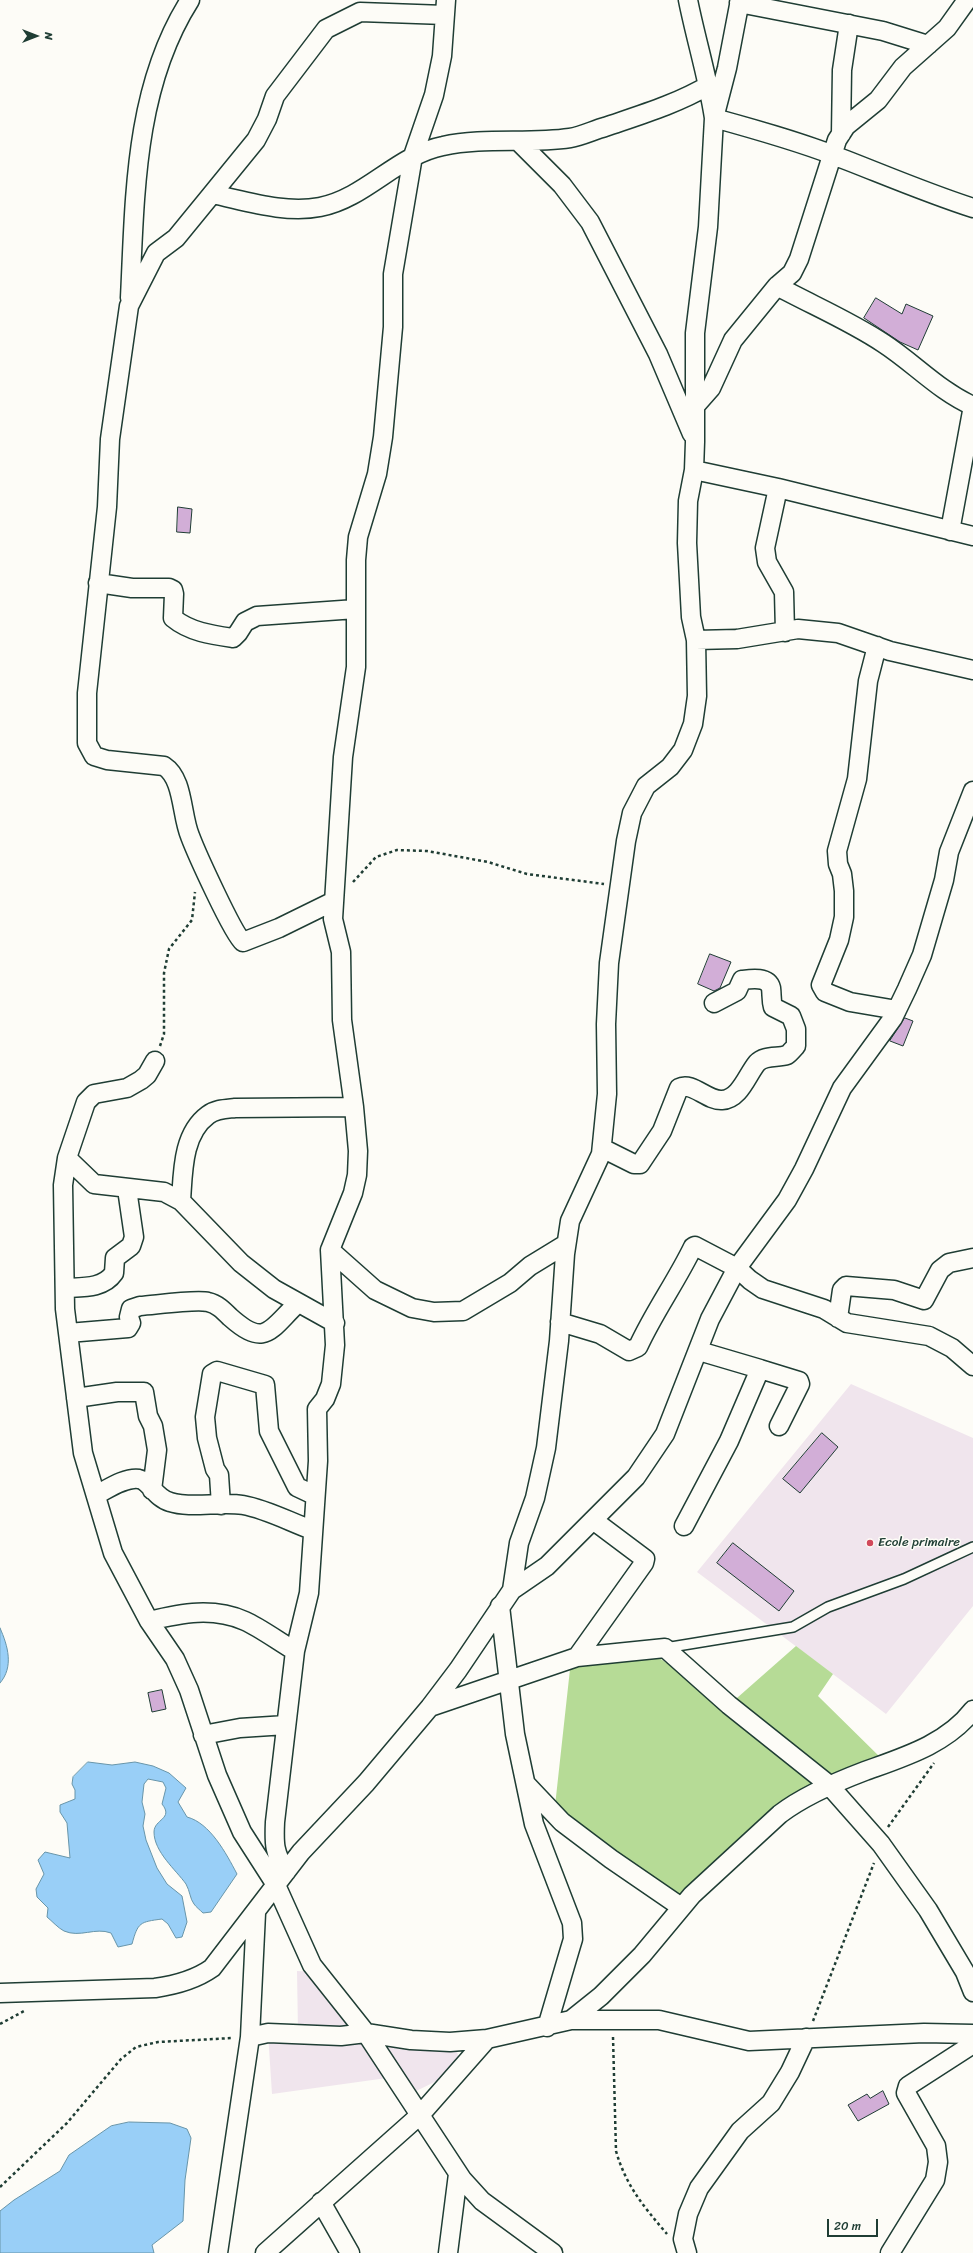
<!DOCTYPE html>
<html>
<head>
<meta charset="utf-8">
<style>
	body { margin:0 }
	#map { position:relative; width:973px; height:2253px; overflow:hidden; background:#fdfcf7; font-family:Sriracha,sans-serif }
	canvas { display:block }
	.north { position:absolute; left:16px; top:16px; width:40px; height:40px; -webkit-text-stroke:3px #fdfcf7; paint-order:stroke; rotate:90deg; font-size:11px; font-weight:700; line-height:16px; text-align:center; color:#1f3d34 }
	.north::after { content:''; display:block; margin:auto; width:14px; height:18px; background:#1f3d34; clip-path:polygon(50% 0,100% 100%,50% 72%,0 100%) }
	.scale { position:absolute; left:827px; top:2219px; width:51px; height:18px; box-sizing:border-box; border:2px solid #1f3d34; border-top:0; padding-left:5px; font-size:12px; line-height:14px; white-space:nowrap; color:#1f3d34; -webkit-text-stroke:3px #fdfcf7; paint-order:stroke }
</style>
</head>
<body>
<div id="map">
<canvas width="973" height="2253"></canvas>
<div class="north">N</div>
<div class="scale">20 m</div>
</div>
<script>
const c = document.querySelector('canvas').getContext('2d');
c.lineJoin = 'round';
function fillPath(path, color) { c.fillStyle = color; c.fill(path, 'evenodd'); }
function stroke(path, color, width, dash) { c.strokeStyle = color; c.lineWidth = width; c.lineCap = dash ? 'butt' : 'round'; c.setLineDash(dash || []); c.stroke(path); }
function drawText(font, color, halo, rows, align = 'center') {
  c.font = font + ' Sriracha,sans-serif'; c.lineWidth = 3; c.setLineDash([]); c.textBaseline = 'middle'; c.strokeStyle = halo; c.fillStyle = color; for (const [text, x, y, turn = 0] of rows) {
    c.save(); c.translate(x, y); c.rotate((+turn || 0) * Math.PI / 180); c.textAlign = isNaN(turn) ? turn : align; if (halo) c.strokeText(text, 0, 0); c.fillText(text, 0, 0); c.restore();
  }
}
const built = new Path2D(`
	M851,1384L973,1438V1606L886,1714L697,1572Z
	M297,1971L318,1972L362,2030L454,2038L461,2069L406,2096L394,2077L272,2094L268,2033L298,2032Z`);
const green = new Path2D(`
	M640,1645L729,1705L796,1646L833,1674L818,1696L885,1762L788,1803L680,1902L555,1806L571,1660Z`);
const water = new Path2D(`
	M0,1628C8,1646 14,1667 0,1683Z
	M88,1762L112,1765L135,1762L153,1766L169,1773L186,1788L178,1802L187,1817C210,1823 226,1853 237,1874L211,1912L203,1913C200,1910 196,1907 194,1904C190,1899 190,1891 186,1884C176,1870 154,1852 154,1832C154,1819 174,1819 162,1804L166,1788L163,1782L148,1779L144,1784L142,1802L145,1814L143,1826L146,1840L157,1868L167,1884L182,1896L187,1922L182,1937L176,1938L168,1924L162,1919C140,1922 138,1922 132,1944L118,1947L111,1933C95,1927 80,1938 64,1931C58,1928 52,1921 47,1917L48,1908L37,1897L36,1889L44,1874L38,1860L45,1852L70,1858L67,1823L60,1812V1805L75,1799V1790L72,1784L73,1777Z
	M129,2122L170,2123L187,2129L191,2138L185,2180L183,2221L152,2245L154,2253H0V2211L14,2200L60,2171L69,2155L111,2126Z`);
const building = new Path2D(`
	M876,298L902,314L906,304L933,316L918,350L900,342L864,318Z
	M178,507L192,509L190,533L177,532Z
	M710,954L731,962L720,988L714,991L698,984Z
	M905,1018L913,1021L903,1046L890,1041Z
	M822,1433L838,1447L800,1493L783,1479Z
	M733,1543L794,1591L779,1611L717,1563Z
	M162,1690L166,1709L152,1712L148,1693Z
	M883,2091L889,2104L858,2121L848,2105L867,2094L870,2098Z`);
const path = new Path2D(`
	M353,882L376,857L397,850L427,851L488,862L527,874L604,884
	M160,1046L164,1034V973L169,949L192,920L195,892
	M888,1827L934,1763
	M813,2021L874,1863
	M0,2024L26,2010
	M613,2037L616,2151C626,2186 644,2207 667,2234
	M0,2187L67,2123L121,2059L136,2047L158,2042L233,2038`);
const lane = new Path2D(`
	M665,1648L793,1627L828,1607L904,1579L973,1547`);
const street = new Path2D(`
	M688,0C696,40 708,78 714,118C754,129 794,140 833,155C880,173 926,193 973,208
	M739,3L883,31L928,45
	M841,134L842,70L849,24
	M519,142L562,185L590,222L658,354L692,434
	M212,194L256,140L267,119L275,96L326,29L360,12L445,15
	M777,286C812,305 850,321 883,343C914,363 939,391 973,406
	M130,298C135,196 134,88 190,0
	M696,405L711,388L733,340L777,286L792,273L799,259L837,140L846,126L878,100L903,67L947,28L967,0
	M694,470L778,488L973,536
	M778,488L765,548L767,562L784,592L785,632
	M950,531L973,406
	M98,583L132,588H169L173,590L174,594L173,618C190,632 212,635 233,638L238,633L245,622L257,616L356,609
	M696,640L737,639L798,629L838,633L890,651L973,670
	M877,646L868,681L857,779L837,851L838,864L842,874L844,891V917L839,940L821,985L825,992L850,1002L897,1010
	M334,901L279,928L243,942C233,934 196,852 190,836C181,815 184,779 164,766L107,760L94,756L87,743V693L107,507L110,439L129,306L156,253L176,238L212,194C246,201 285,214 320,207C366,198 397,155 443,146C484,137 529,144 570,138C582,136 594,130 605,127C640,115 677,104 709,85
	M155,1061L147,1075L141,1080L127,1088L94,1094L86,1102L67,1158L63,1185L65,1309L83,1453L113,1553L149,1621L175,1659L189,1690L217,1775L242,1832L276,1885L312,1965L366,2033L462,2179L482,2201L553,2253
	M602,1148L634,1164H640L662,1131L679,1088C692,1081 707,1101 722,1100C740,1099 747,1075 757,1063C764,1055 778,1058 787,1055C790,1053 793,1049 796,1046V1029L791,1016L773,1007C771,1000 772,995 771,988C768,976 750,979 742,980L737,991L714,1003
	M67,1158L94,1184L164,1192L181,1201L241,1263L274,1289L335,1323
	M181,1201C183,1173 182,1134 208,1115C216,1109 226,1109 235,1108L354,1107
	M330,1250L375,1290L412,1308L434,1312L463,1311L510,1283L530,1266L566,1244
	M65,1288C82,1287 103,1289 114,1273L115,1258L131,1246L134,1237L127,1189
	M838,1318L842,1290L846,1286L894,1290L924,1300L940,1270L949,1263L973,1258
	M560,1322L600,1334L629,1351L638,1347C654,1312 676,1282 693,1247L695,1246L737,1268L750,1280L763,1289L824,1309L847,1323L929,1336L952,1348L973,1366
	M68,1333L128,1328L131,1323L129,1317L131,1309L140,1306C155,1305 196,1299 208,1302C217,1304 223,1310 230,1317C266,1349 270,1329 298,1303
	M760,1369L799,1381L800,1384L779,1426
	M76,1398L117,1392H144L148,1416L153,1426L157,1450L152,1490
	M96,1495C108,1489 125,1477 139,1479C150,1481 155,1498 170,1502C191,1509 220,1501 243,1505C266,1509 290,1522 312,1530
	M221,1505L219,1475L215,1469L207,1438L205,1417L212,1374L217,1371L265,1385L269,1431L297,1487L314,1495
	M684,1526L729,1441L760,1369L699,1351
	M512,1590L547,1566L636,1477L665,1434L710,1319L737,1268L787,1200L804,1169L842,1088L893,1018L907,989L922,955L944,880L949,852L973,791
	M500,1606L515,1734L534,1824L572,1923L573,1939L570,1949L547,2027
	M149,1621C182,1613 213,1607 245,1621C259,1627 281,1643 295,1651
	M577,1657L644,1563L645,1559L593,1520
	M430,1707L577,1657L665,1648L729,1705L828,1784L881,1844L928,1910L965,1972L973,1992
	M203,1735L240,1728L286,1725
	M526,1784L562,1822L611,1859L681,1907
	M286,1872C274,1852 274,1844 275,1822L295,1651L309,1593L318,1461L317,1409L325,1399L331,1384L335,1345L330,1250L353,1193L357,1175L358,1151L354,1107L342,1020L341,952L333,919L343,757L356,667V560L358,537L377,474L383,437L393,327V274L413,156L434,95L442,56L446,0
	M0,1993L155,1988C176,1985 195,1980 212,1968L301,1852L366,1783L430,1707L458,1670L512,1590L519,1543L535,1498L546,1448L559,1341L565,1254L570,1221L601,1154L607,1094L606,1024L609,963L626,841L632,813L646,786L670,767L683,750L693,724L697,696L696,640L691,617L687,543L688,501L694,470L695,442V333L708,227L714,118L727,68L740,0
	M571,2020L601,1996L642,1955L692,1895L780,1814C805,1795 836,1782 865,1771C904,1757 947,1744 973,1710
	M250,2037L268,2033L341,2036L366,2033L411,2040L450,2042L487,2039L571,2020H659L749,2041L924,2033L973,2034
	M321,2202L350,2253
	M218,2253L250,2037L256,1913
	M265,2253L420,2115L487,2039
	M448,2253L458,2174
	M687,2253L683,2239L688,2214L699,2188L740,2131L771,2103L790,2072L806,2038
	M890,2253L935,2180L938,2162L936,2146L906,2093L908,2086L973,2044`);
const markers = [
	[870,1543,4,"#d1495b"]
];
const poiNames = [
	["Ecole primaire",878,1543]
];
fillPath(built, '#f0e5ed');
fillPath(green, '#b6db96');
fillPath(water, '#99cff7');
stroke(water, '#6895a9', 1);
fillPath(building, '#d2aed7');
stroke(building, '#1f3d34', 1);
stroke(lane, '#1f3d34', 12);
stroke(street, '#1f3d34', 21);
stroke(path, '#1f3d34', 2.5, [3, 3]);
stroke(lane, '#fdfcf7', 9);
stroke(street, '#fdfcf7', 18);
for (const [x, y, r, color] of markers) { const dot = new Path2D(); dot.arc(x, y, r, 0, 2 * Math.PI); c.fillStyle = color; c.fill(dot); stroke(dot, '#fdfcf7', 1.5); }
drawText('13px', '#1f3d34', '#fdfcf7', poiNames, 'left');
</script>
</body>
</html>
